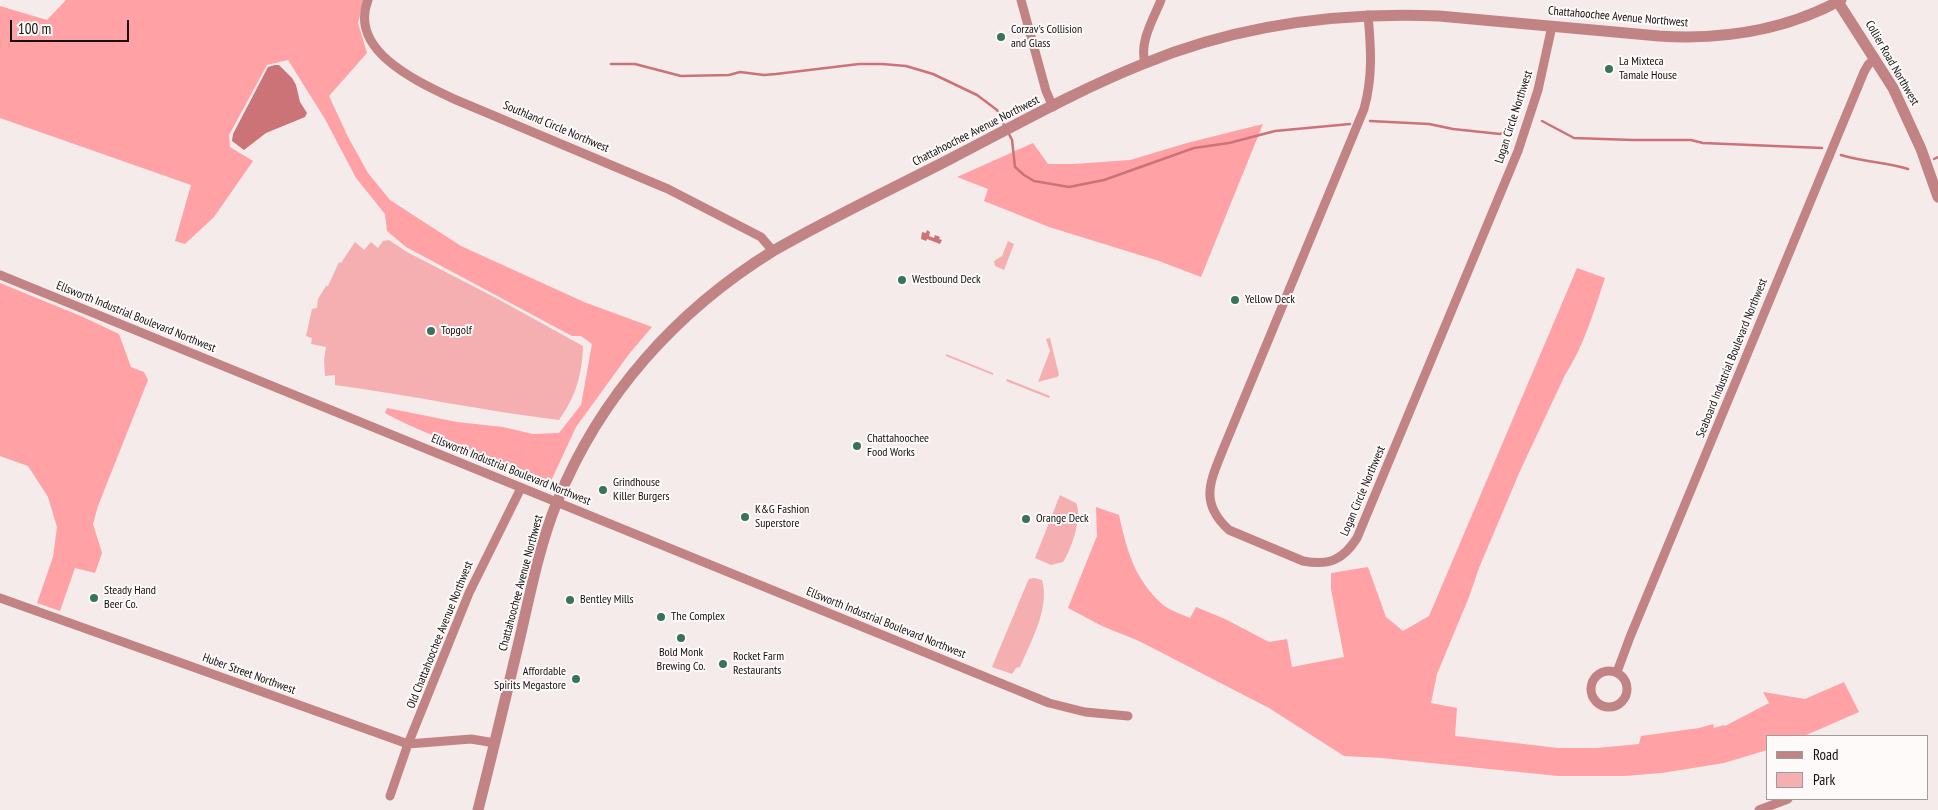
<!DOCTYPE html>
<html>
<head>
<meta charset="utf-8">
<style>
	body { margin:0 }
	#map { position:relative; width:1938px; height:810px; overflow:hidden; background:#f5ebeb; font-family:"PT Sans Narrow",sans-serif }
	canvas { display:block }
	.legend { position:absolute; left:1766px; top:735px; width:162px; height:65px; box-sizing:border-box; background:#fefafa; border:1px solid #a09c9c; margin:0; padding:6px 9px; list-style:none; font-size:15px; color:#141010 }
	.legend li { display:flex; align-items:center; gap:10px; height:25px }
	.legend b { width:25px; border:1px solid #a09c9c }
	.scale { position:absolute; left:10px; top:20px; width:119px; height:22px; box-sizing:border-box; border:2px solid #141010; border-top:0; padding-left:6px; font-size:15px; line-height:18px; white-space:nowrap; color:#141010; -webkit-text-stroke:4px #fefafa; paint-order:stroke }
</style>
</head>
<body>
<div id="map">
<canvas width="1938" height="810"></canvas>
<ul class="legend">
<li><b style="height:6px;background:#c28385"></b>Road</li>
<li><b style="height:14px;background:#f5afb1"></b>Park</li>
</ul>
<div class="scale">100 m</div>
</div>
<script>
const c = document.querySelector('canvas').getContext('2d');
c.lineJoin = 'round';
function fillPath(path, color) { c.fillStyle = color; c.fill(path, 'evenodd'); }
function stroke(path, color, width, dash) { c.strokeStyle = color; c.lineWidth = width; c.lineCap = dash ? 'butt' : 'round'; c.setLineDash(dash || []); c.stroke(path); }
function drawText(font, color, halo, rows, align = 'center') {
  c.font = font + ' "PT Sans Narrow",sans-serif'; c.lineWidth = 4; c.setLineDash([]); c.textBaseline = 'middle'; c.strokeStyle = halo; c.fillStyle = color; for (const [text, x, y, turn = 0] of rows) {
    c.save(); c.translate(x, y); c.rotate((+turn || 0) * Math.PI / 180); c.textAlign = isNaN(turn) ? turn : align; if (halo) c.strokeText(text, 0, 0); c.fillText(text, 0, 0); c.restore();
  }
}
const green = new Path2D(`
	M389,240L407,252L496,298L583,346C582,375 576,396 559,420C484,411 410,395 335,385V375L325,376L324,360L326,347L311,344L312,338L306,336L312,309L317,308L318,299L326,286H328L339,262L341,263L355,242L364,250L371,242L378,248L383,241Z
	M1008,241L1014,244L1004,270L995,266L994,261L1002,256Z
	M1050,338L1059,375L1057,377L1038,382L1050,351L1046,339Z
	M946,354L993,373V375L946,356Z
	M1007,379L1050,396L1049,398L1006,381Z
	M1060,495L1076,503C1083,516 1071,551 1063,562L1051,565L1035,558Z
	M1034,578L1042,580C1050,608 1031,641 1020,667L1016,668L1012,674L992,667L1027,583L1029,579Z`);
const forest = new Path2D(`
	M66,0H364L358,23L367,53L329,96L348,137L368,173L390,200L461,246L584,302L652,327L629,354L576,427L551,481C519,470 488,457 457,445C433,435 408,426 385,413L387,408L457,422L503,427L533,434L559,433L581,405L592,344L581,336H572L406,247L387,231L385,214L356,178L325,119L288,60L267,65L229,135L230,147L253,161L214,217L185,244L175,241L191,185L0,118V6L47,20Z
	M1263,124L1201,277L1159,261L1049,227L984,201L988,189L957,177L1033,143L1048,164H1073L1130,160L1187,143Z
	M1577,268L1605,278C1594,311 1584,346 1565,375L1520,471L1479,568L1469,597L1437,674L1431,703L1457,708L1455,736L1558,748H1597L1639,744L1641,736L1699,728L1713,724L1714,728L1724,725L1725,726L1769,703L1763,692L1805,699L1844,682L1859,712L1804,736H1767V750L1724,763L1662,773L1624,776H1558L1382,758L1344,756L1269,708L1139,641L1102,626L1068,608L1097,536L1096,507L1119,515C1127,551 1134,578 1162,604C1169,610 1181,614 1190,618L1196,607L1225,619L1269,642L1287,639L1292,667L1344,657L1331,589V573L1368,567L1386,617L1403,631L1429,616Z
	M0,283L83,317L119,334L131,367L144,372L148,380L98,506L93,524L102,553L95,573L75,568L60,611L37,603L53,557L57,527L48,497L28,466L0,456Z`);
const water = new Path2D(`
	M275,65H279L292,78L296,85L300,102L307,113L305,117L266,133L244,150L232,141L233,134L268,67Z
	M927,230L930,232L929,236L934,238L935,235L940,237L939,239L942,240L940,244L927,239L926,241L921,239L922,232L926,233Z`);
const stream = new Path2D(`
	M611,64H635L681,76L729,75L740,72L764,75L776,74L859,64H882L906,66L933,74L977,95L997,110L1005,127
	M1370,121L1429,124L1453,129L1500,134L1516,125
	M1542,121L1574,138L1633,140H1691L1703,143L1822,148
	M1008,132L1012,140L1015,167L1024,175L1034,181L1069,187L1104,180L1194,148L1229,143L1275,131L1350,124
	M1841,155C1863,162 1886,162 1908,169
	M1934,159L1938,157`);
const minor = new Path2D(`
	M368,0C348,51 418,82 454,99L668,189L761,237L773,251
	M1021,0L1046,91L1053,107
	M1368,15C1371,48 1373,77 1364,109L1224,447C1211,480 1198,502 1229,530L1303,561C1329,566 1343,560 1357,538L1518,151L1538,90L1552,26
	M1145,63C1139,42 1153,20 1161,0
	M0,275L1049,703L1085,712L1128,716
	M0,598L408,744L471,739L495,743
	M1591 689a18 18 0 1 1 36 0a18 18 0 1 1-36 0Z
	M1617,672L1630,637L1864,72L1868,65L1875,58
	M390,796L408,744L469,593L521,488
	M1759,810L1788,799`);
const tertiary = new Path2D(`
	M1838,2L1893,88L1921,149L1938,197
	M478,810C493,751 507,692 521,633C531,589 540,544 557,502C600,396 676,311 773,251C832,217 894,188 954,157C1016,125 1078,90 1143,64C1237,25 1338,12 1439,16L1659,36C1722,40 1786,30 1841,0`);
const markers = [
	[1001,37,5,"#37735d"],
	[1609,69,5,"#37735d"],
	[902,280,5,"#37735d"],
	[1235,300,5,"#37735d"],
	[431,331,5,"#37735d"],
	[857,446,5,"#37735d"],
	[603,490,5,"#37735d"],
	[745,517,5,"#37735d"],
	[1026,519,5,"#37735d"],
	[94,598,5,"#37735d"],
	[570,600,5,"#37735d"],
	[661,617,5,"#37735d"],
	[681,638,5,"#37735d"],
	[723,664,5,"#37735d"],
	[576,679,5,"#37735d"]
];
const streetNames = [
	["Chattahoochee Avenue Northwest",1618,17,5],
	["Collier Road Northwest",1892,63,60],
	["Logan Circle Northwest",1514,117,-72],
	["Southland Circle Northwest",556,127,23],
	["Chattahoochee Avenue Northwest",976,131,-27],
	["Ellsworth Industrial Boulevard Northwest",136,317,22],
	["Seaboard Industrial Boulevard Northwest",1732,358,-68],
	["Ellsworth Industrial Boulevard Northwest",511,470,22],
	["Logan Circle Northwest",1363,491,-67],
	["Chattahoochee Avenue Northwest",521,583,-75],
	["Ellsworth Industrial Boulevard Northwest",886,623,22],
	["Old Chattahoochee Avenue Northwest",440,635,-68],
	["Huber Street Northwest",249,674,20]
];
const poiNames = [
	["Corzav's Collision",1011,30],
	["and Glass",1011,44],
	["La Mixteca",1619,62],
	["Tamale House",1619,76],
	["Westbound Deck",912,280],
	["Yellow Deck",1245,300],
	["Topgolf",441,331],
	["Chattahoochee",867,439],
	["Food Works",867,453],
	["Grindhouse",613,483],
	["Killer Burgers",613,497],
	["K&G Fashion",755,510],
	["Superstore",755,524],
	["Orange Deck",1036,519],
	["Steady Hand",104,591],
	["Beer Co.",104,605],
	["Bentley Mills",580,600],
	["The Complex",671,617],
	["Bold Monk",681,653,"center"],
	["Brewing Co.",681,667,"center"],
	["Rocket Farm",733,657],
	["Restaurants",733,671],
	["Affordable",566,672,"right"],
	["Spirits Megastore",566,686,"right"]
];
fillPath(green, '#f5afb1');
fillPath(forest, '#ffa1a5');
fillPath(water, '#cc7378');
stroke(stream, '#cc7378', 2.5);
stroke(minor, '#c28385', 9);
stroke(tertiary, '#c28385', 11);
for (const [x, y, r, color] of markers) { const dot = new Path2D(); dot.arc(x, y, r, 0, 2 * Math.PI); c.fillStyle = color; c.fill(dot); stroke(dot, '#fefafa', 2); }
drawText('12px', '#141010', '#fefafa', streetNames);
drawText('12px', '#141010', '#fefafa', poiNames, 'left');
</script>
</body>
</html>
